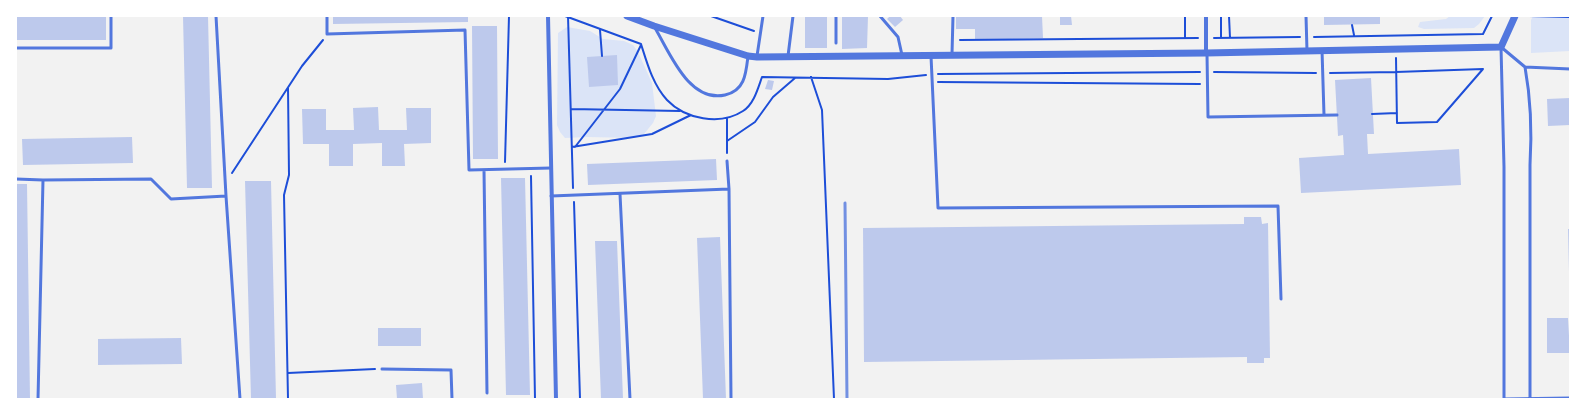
<!DOCTYPE html>
<html>
<head>
<meta charset="utf-8">
<style>
	body { margin:0 }
	#map { position:relative; width:1586px; height:415px; overflow:hidden; background:#f2f2f2; font-family:Ubuntu,sans-serif }
	canvas { display:block }
	.frame { position:absolute; inset:0; border:17px solid #fff; pointer-events:none }
</style>
</head>
<body>
<div id="map">
<canvas width="1586" height="415"></canvas>
<div class="frame"></div>
</div>
<script>
const c = document.querySelector('canvas').getContext('2d');
c.lineJoin = 'round';
function fillPath(path, color) { c.fillStyle = color; c.fill(path, 'evenodd'); }
function stroke(path, color, width, dash) { c.strokeStyle = color; c.lineWidth = width; c.lineCap = dash ? 'butt' : 'round'; c.setLineDash(dash || []); c.stroke(path); }
const green = new Path2D(`
	M1450,16H1485L1479,24L1474,28L1424,29L1418,27L1420,22L1446,19Z
	M1533,16H1570V51L1531,53V20Z
	M567,27L590,31L603,39L624,41L633,45L638,52L652,83L656,116L653,123L644,134L634,138L587,137L565,138L560,132L557,125L558,33Z`);
const building = new Path2D(`
	M16,16H106V40H16Z
	M183,16H208L212,188H187Z
	M333,16H468V22L333,24Z
	M805,16H827V48H805Z
	M842,16H868L867,48L842,49Z
	M890,16H900L903,20L895,27L887,19Z
	M956,16H1042L1043,38L975,40V29H956Z
	M1060,16H1071L1072,25H1060Z
	M1324,16H1380V24L1324,25Z
	M472,26H497L498,159H473Z
	M617,55L618,85L589,87L587,57Z
	M1371,78L1374,134H1367L1368,154L1459,149L1461,185L1301,193L1299,158L1344,155L1343,135L1338,136L1335,80Z
	M768,80L774,81L772,90L765,89Z
	M1570,98V125L1548,126L1547,99Z
	M378,107L379,130H407L406,108H431V143L404,144L405,166H382V143L353,144V166H329V144H303L302,109H326V130H354L353,108Z
	M132,137L133,163L23,165L22,139Z
	M716,159L717,180L588,185L587,164Z
	M501,178H525L530,395H506Z
	M245,181H271L276,399H251Z
	M16,184H27L30,399H16Z
	M1244,217H1261L1262,224L1268,223L1270,358H1264V363H1247V357L864,362L863,228L1244,224Z
	M1568,229H1570V272H1569Z
	M720,237L726,399H703L697,238Z
	M595,241H617L623,399H601Z
	M1547,318H1568L1570,353H1547Z
	M378,328H421V346H378Z
	M181,338L182,364L98,365V339Z
	M422,383L423,399H397L396,385Z`);
const path = new Path2D(`
	M565,16L641,44
	M568,16L573,188
	M711,16L754,31
	M1185,16V38
	M1221,16V38
	M1229,16L1230,38
	M1529,16L1570,17
	M1352,25L1354,35
	M600,30L602,56
	M1314,37L1483,34L1492,16
	M1214,38L1300,37
	M960,40L1198,38
	M641,44C647,63 653,85 667,100C685,119 720,126 743,111C754,104 758,88 762,77L888,79L926,75
	M1396,58L1397,123L1437,122L1483,69
	M1214,72L1316,73
	M1330,73L1396,72L1483,69
	M938,74L1200,72
	M811,77L822,110L834,399
	M938,82L1200,84
	M288,88L289,175L284,195L288,399
	M571,109L680,111
	M1372,114L1397,113
	M727,141L755,122L773,97L795,78
	M572,147L652,134L691,115
	M575,147L620,89L641,45
	M727,153V118
	M505,162L509,16
	M232,173L302,66L323,40
	M531,176L535,399
	M574,202L580,399
	M288,373L375,369`);
const service = new Path2D(`
	M216,16L226,196L240,399
	M327,16V34L465,30L469,170L551,168
	M836,16V43
	M880,16L898,37L902,55
	M1306,16L1307,51
	M655,28C670,53 689,103 725,95C745,91 746,73 748,56
	M1501,47L1504,167V399
	M1501,47L1525,67L1570,69
	M16,48H111V16
	M1322,50L1324,115
	M952,54L953,16
	M1207,54L1208,117L1337,115
	M757,56L763,16
	M788,56L793,16
	M931,56L938,208L1278,206L1281,299
	M1525,67C1531,100 1532,132 1530,165V399
	M727,161L729,189L731,399
	M484,170L487,393
	M16,179L43,180
	M620,194L630,399
	M551,196L729,189
	M382,369L451,370L452,399
	M38,399L43,180L151,179L171,199L226,196
	M1504,399L1570,398`);
const minor = new Path2D(`
	M548,16L556,399
	M1206,16V53`);
const tertiary = new Path2D(`
	M627,16L654,26L748,56L757,57L1206,53L1501,47L1515,16`);
const rail = new Path2D(`
	M845,203L847,399`);
fillPath(green, '#dbe4f7');
fillPath(building, '#bdc9ec');
stroke(path, '#1d4ed8', 2);
stroke(service, '#5277de', 3);
stroke(minor, '#5277de', 4);
stroke(tertiary, '#5277de', 7);
stroke(rail, '#7290e2', 3);
</script>
</body>
</html>
